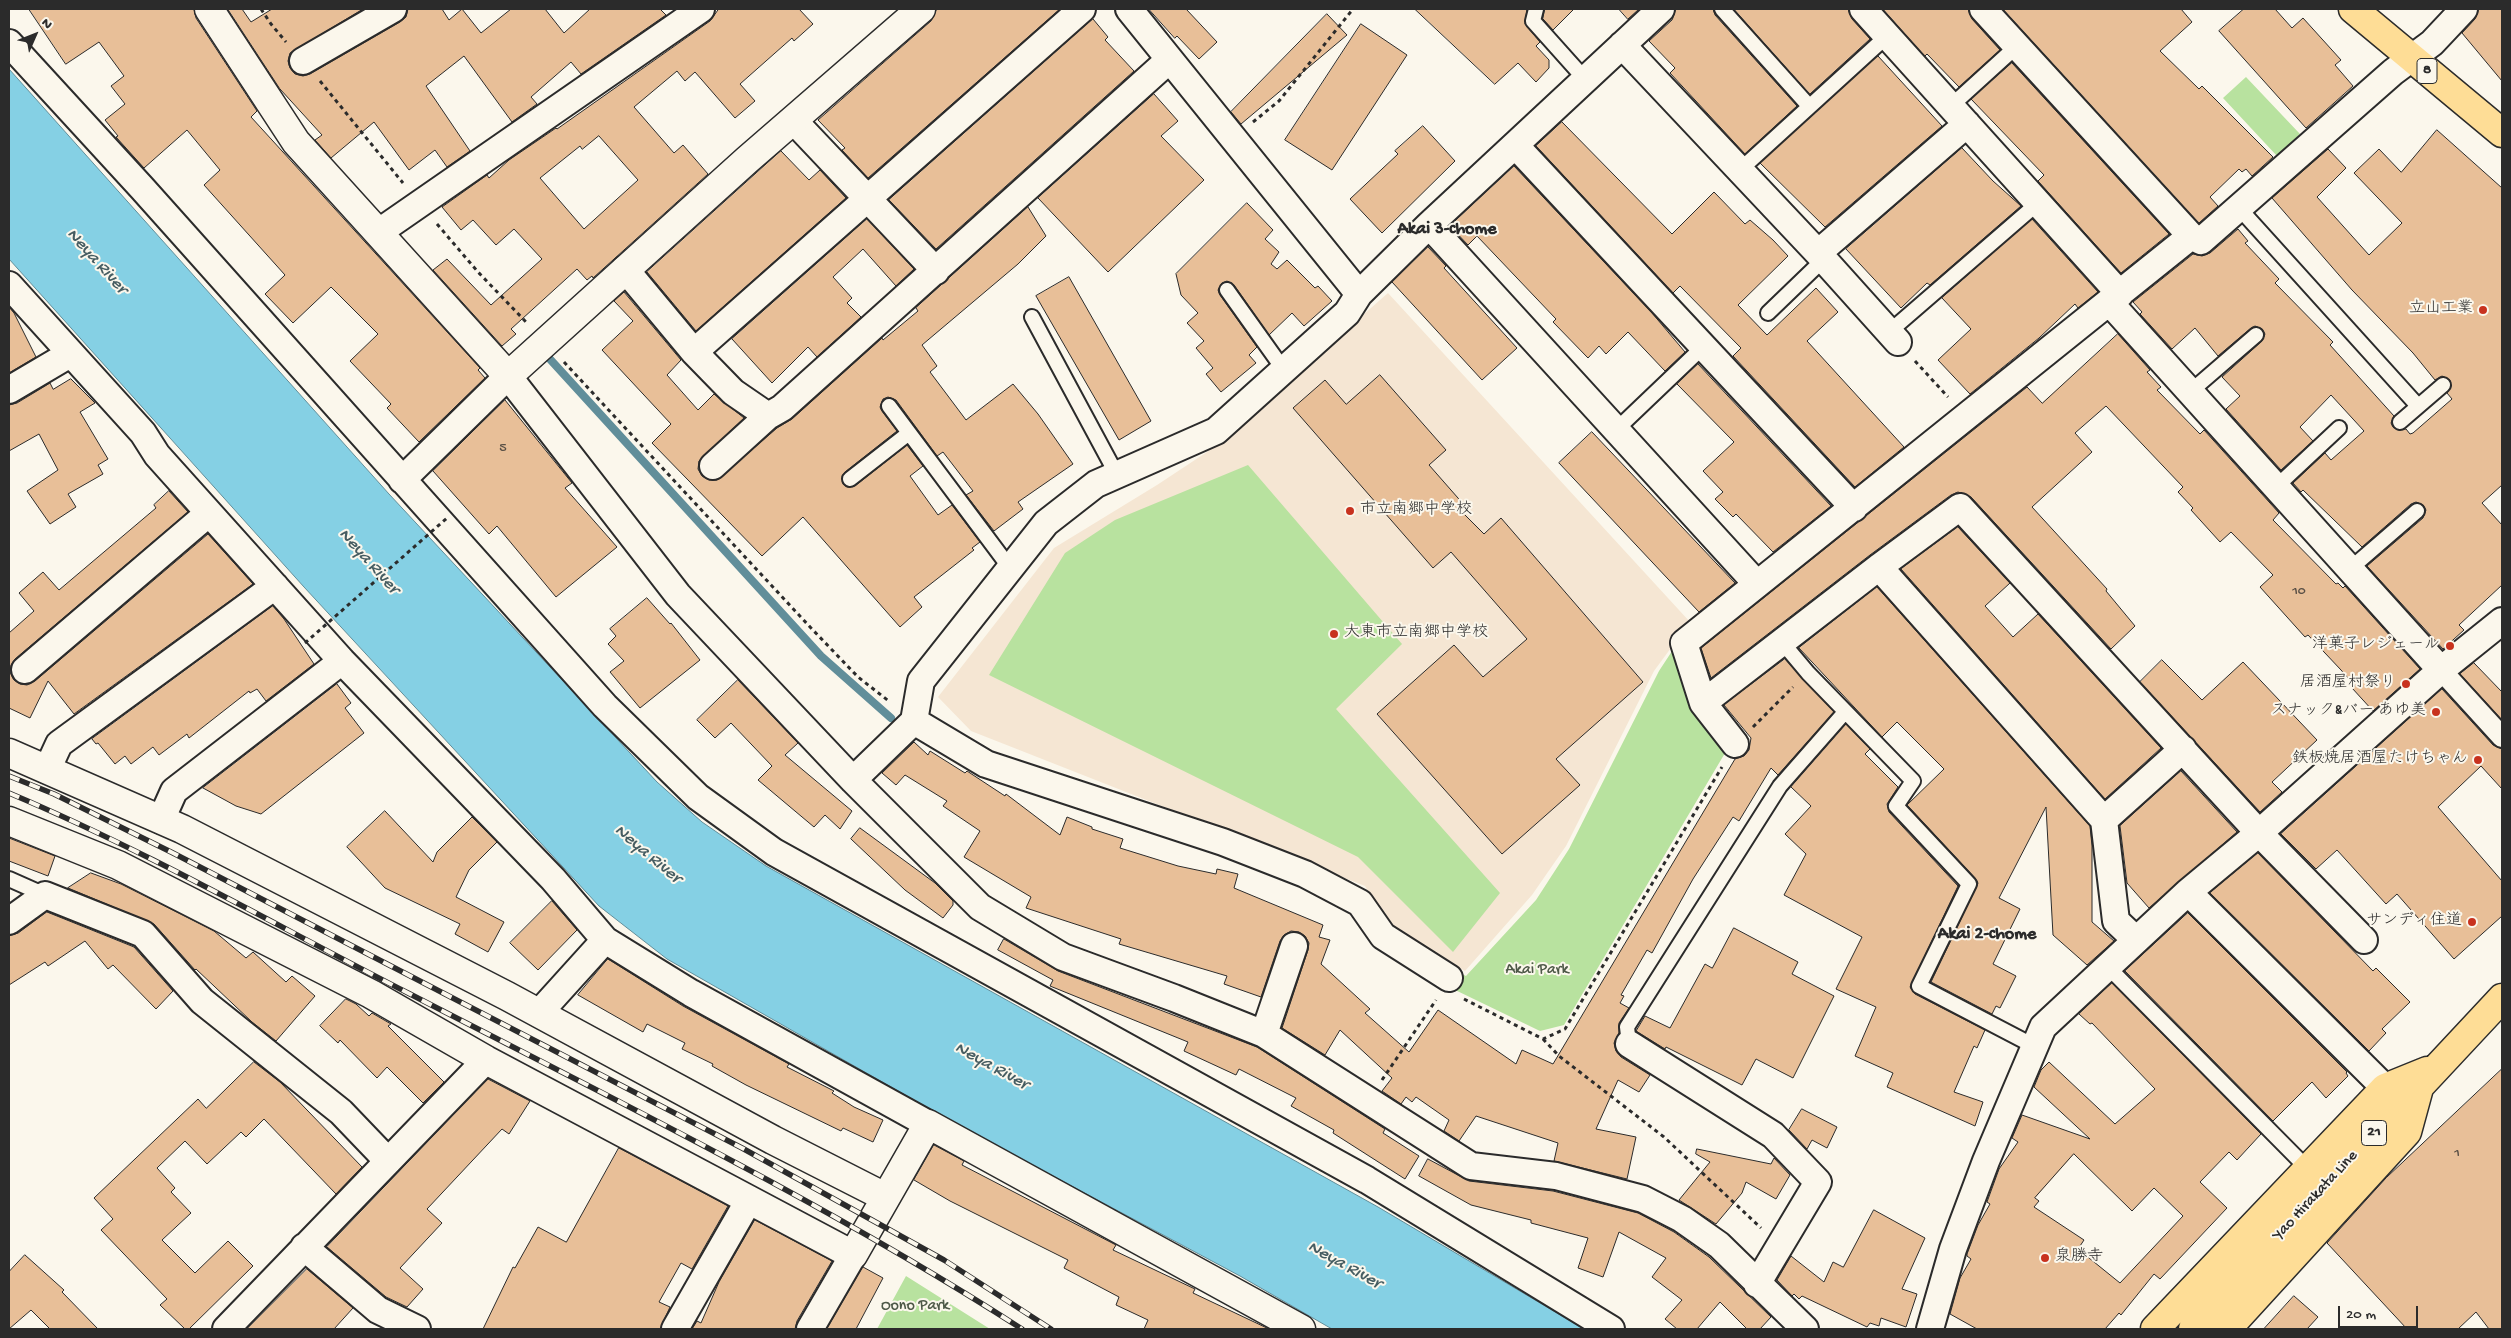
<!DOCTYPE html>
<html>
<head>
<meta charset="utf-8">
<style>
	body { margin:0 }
	#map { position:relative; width:2511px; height:1338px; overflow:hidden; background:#fbf7ec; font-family:"Gochi Hand",sans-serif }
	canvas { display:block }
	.frame { position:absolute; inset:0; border:10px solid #2b2b2b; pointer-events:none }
	.north { position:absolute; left:10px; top:10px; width:50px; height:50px; -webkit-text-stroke:4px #fbf7ec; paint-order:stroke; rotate:46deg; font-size:14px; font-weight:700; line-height:20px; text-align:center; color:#2b2b2b }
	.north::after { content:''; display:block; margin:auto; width:18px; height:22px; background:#2b2b2b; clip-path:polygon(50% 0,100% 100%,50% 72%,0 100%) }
	.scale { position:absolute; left:2338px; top:1306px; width:80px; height:22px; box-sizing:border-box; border:2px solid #2b2b2b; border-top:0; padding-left:6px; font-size:15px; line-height:18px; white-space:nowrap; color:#2b2b2b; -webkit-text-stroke:4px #fbf7ec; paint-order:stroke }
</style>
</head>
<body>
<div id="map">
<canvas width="2511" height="1338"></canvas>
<div class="frame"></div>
<div class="north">N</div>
<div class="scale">20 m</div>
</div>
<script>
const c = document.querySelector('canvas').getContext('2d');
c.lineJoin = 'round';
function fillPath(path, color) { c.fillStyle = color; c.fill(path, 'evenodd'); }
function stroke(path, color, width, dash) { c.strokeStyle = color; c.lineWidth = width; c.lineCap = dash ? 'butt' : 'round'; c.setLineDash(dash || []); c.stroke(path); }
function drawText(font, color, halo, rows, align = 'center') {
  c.font = font + ' "Gochi Hand","Klee One",sans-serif'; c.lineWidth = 4; c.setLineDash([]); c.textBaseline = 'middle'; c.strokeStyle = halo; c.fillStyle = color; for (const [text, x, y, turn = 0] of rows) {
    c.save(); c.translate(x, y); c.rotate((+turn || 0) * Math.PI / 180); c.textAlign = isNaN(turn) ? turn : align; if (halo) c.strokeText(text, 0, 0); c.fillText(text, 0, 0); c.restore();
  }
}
const built = new Path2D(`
	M1388,293L1690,622L1654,671L1566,846L1532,895L1465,971L1388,926L1365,886L971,731L938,697L1054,548L1157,485L1207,452Z`);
const green = new Path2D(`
	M2246,77L2300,134L2277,156L2223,98Z
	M1248,465L1402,644L1336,709L1500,893L1453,952L1358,857L989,675L1065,553L1115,520Z
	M1676,645L1728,748L1564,1025L1540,1031L1451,988L1460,973L1466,976L1536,900L1569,849L1659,671Z
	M906,1276L990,1329H877Z`);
const water = new Path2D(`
	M9,69L389,494L657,782L702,822L766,866L1378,1207L1584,1329H1332L1240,1276L961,1127L667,959L599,906L304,587L9,259Z`);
const stream = new Path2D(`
	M548,357L821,656L891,718`);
const building = new Path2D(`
	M29,9H194L196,18L257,111L251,117L480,368L478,370L485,378L419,442L387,408L391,404L350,361L378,334L331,287L293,323L265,294L285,275L204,185L220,170L187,130L144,168L116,137L118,136L105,120L125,104L111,86L124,76L99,42L66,64Z
	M228,9H242L251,22L272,9H363L290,53L288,61L290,68L295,74L303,76L310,74L400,22L406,17L408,9H442L449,20L462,9L481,33L511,9H545L564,33L590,9H660L666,15L581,74L571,62L531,97L537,104L512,122L464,56L426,86L470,151L447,167L435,150L409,170L374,122L331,158L315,140L322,135L280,89Z
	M719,9H799L813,24L794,41L792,38L740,84L755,101L735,118L695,72L685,81L677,71L634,107L674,153L683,145L708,174L593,278L592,276L587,280L577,269L511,329L516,334L502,346L433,270L447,259L491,305L542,259L514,229L496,245L473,220L461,230L442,207L487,175L489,178L509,160L556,128L557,129L710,21ZM599,136L638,180L584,229L540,178L580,146L582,149Z
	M937,9H1060L868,178L842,150L845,148L818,120L931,21Z
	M1149,9H1186L1217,42L1199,59L1177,36L1175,38Z
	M1415,9H1527L1525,24L1540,42L1536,46L1549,60V68L1536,82L1518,63L1495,84Z
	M1545,9H1574L1553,30L1543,19Z
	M1619,9H1639L1628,19Z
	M1676,9H1713L1715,15L1797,106L1745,154L1670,73L1675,68L1649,41L1672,20Z
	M1734,9H1848L1852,19L1870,39L1810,94Z
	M1883,9H1968L1972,19L2000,50L1959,87L1927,54L1925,56Z
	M2003,9H2181L2192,22L2160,51L2199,89L2202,86L2273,157L2252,176L2246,169L2242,172L2239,169L2210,197L2218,206L2199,223Z
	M2244,9H2275L2292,28L2303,18L2341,60L2335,65L2353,86L2306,128L2219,31Z
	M2479,9H2502V81L2462,33L2475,19Z
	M1327,14L1347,35L1241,124L1231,112Z
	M1093,19L1108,37L1105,40L1134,71L936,249L889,200Z
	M1361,24L1407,55L1332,170L1285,140Z
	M1878,56L1942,126L1825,227L1760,163Z
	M2012,63L2169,234L2121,273L2038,181L2044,175L1971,99Z
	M1154,94L1178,121L1161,136L1204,180L1108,272L1038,198Z
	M1562,122L1672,234L1714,192L1745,224L1750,220L1773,240L1788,256L1738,305L1767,335L1816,288L1838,312L1807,341L1904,447L1855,487L1733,356L1741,348L1680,286L1673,293L1536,146Z
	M1423,126L1455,161L1382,233L1350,199L1398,154L1395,151Z
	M2437,130L2502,188V485L2482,503L2502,525V585L2459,625L2464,630L2443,649L2367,566L2423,518L2426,510L2423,505L2416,502L2411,504L2362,547L2303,490L2301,492L2293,483L2325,453L2331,460L2364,431L2331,395L2300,427L2313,441L2281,470L2226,409L2240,396L2222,377L2262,341L2265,334L2262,329L2255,326L2251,328L2218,356L2195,328L2172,349L2140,314L2142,312L2133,302L2193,254L2202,256L2210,253L2238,229L2248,241L2245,243L2279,279L2275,283L2333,342L2330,345L2394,416L2391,423L2393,427L2398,430L2406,429L2410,434L2413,433L2452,399L2447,393L2451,387L2450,380L2442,376L2435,380L2413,353L2352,290L2272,198L2328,149L2346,168L2317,197L2369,255L2402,223L2354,173L2379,149L2401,172Z
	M1962,148L1993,181L2021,206L1930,285L1927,283L1901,308L1846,249Z
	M781,151L809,180L820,170L846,198L696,331L647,272Z
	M1514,166L1652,313L1685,352L1665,371L1628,332L1606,354L1599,346L1588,358L1553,322L1556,319L1477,236L1468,245L1450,226Z
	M1247,203L1273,230L1265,239L1279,252L1271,264L1277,269L1287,260L1315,288L1318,286L1332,301L1304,326L1292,313L1269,335L1234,285L1227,281L1222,283L1218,290L1220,295L1257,347L1249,355L1256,363L1221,392L1206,374L1213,368L1196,348L1204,341L1187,323L1198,313L1181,295L1176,274Z
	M1028,207L1046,236L1018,264L922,345L937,366L930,372L966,420L1013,384L1038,414L1073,464L1018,502L1023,509L994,531L966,495L973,491L943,452L937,456L896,400L888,397L883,399L880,407L882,411L897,431L845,472L842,476L843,484L847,487L855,486L907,445L923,466L910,476L938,515L952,505L980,542L972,548L974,550L914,597L922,607L900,627L803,517L762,556L652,443L671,424L602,350L633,321L614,301L624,292L681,360L667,375L698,410L714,394L744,418L699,461L698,469L702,476L709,480H717L777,428L792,419L882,338L883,340L918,311L916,308Z
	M867,219L914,269L896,286L863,249L833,277L852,298L847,303L861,317L817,357L808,347L772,383L732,339Z
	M2032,219L2098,292L2078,308L2075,304L2039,338L1970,394L1938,360L1971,329L1942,298Z
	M1428,247L1446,266L1444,268L1517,348L1482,380L1392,282Z
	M1069,277L1151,421L1119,440L1036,296Z
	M9,307L14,313L36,357L9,373Z
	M2118,334L2150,370L2147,372L2161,387L2157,390L2200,434L2204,430L2279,513L2273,520L2336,584L2338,583L2343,588L2345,586L2420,669L2373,711L2352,688L2355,686L2341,670L2308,635L2305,637L2260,587L2273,575L2231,532L2220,542L2191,510L2193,508L2178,492L2183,487L2106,406L2075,433L2092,452L2032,507L2107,589L2106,591L2135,626L2111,649L1971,497L1958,492L1951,495L1870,555L1711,678L1701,648L2027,387L2042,403Z
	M1698,364L1831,506L1773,552L1736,514L1733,517L1715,499L1723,492L1703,471L1734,442L1677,384Z
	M1380,375L1446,450L1429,465L1465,506L1461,511L1484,534L1501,518L1643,682L1556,759L1580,785L1502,854L1377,714L1454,645L1483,677L1527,639L1451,552L1433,568L1293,408L1325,380L1346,404Z
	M71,379L95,403L80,412L108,459L98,465L103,474L68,494L76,507L50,524L27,491L58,470L39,434L9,451V405L17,403L50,383L53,389Z
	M505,400L572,483L565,488L617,547L556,597L497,526L489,534L433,471Z
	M1592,432L1735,583L1699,612L1559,463Z
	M169,491L188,512L15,659L11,665L10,672L14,680L20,684L27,685L35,681L208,534L253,584L74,714L48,681L30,718L9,708V633L34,611L19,593L43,572L59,590L156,508L154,505Z
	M1958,527L2010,583L1985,606L2013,637L2038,614L2161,748L2105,799L1901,569Z
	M1877,587L2090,826L2092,846V922L2114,941L2087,965L2053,935L2046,807L1999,898L2020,909L1993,964L2016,976L2000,1008L1996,1006L1992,1014L1931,982L1978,883L1975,878L1907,805L1944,769L1897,722L1882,737L1799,648Z
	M647,598L670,624L671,623L700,660L640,708L610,672L624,661L608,644L616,636L610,629Z
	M273,606L284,619L314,664L266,701L257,689L250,693L249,691L189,738L187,734L159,755L153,747L131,764L125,756L115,764L98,743L96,744L92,739Z
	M1785,659L1834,712L1778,775L1771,768L1739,821L1733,817L1693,879L1652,953L1647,950L1621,995L1624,996L1620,1003L1629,1008L1619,1023V1033L1614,1043L1616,1051L1621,1057L1650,1075L1639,1092L1618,1080L1596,1129L1636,1137L1627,1179L1554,1161L1558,1143L1476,1116L1459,1141L1444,1131L1449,1120L1416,1097L1412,1102L1406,1097L1401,1104L1382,1091L1392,1078L1340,1030L1325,1055L1282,1028L1308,950L1309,943L1305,936L1299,932L1291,931L1284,935L1280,941L1261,997L1224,984L1227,976L1119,944L1121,939L1026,908L1031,897L964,857L980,831L943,806L947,801L905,775L896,785L882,773L914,742L928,755L930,751L965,773L967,771L1005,796L1006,794L1060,835L1067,817L1092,827V829L1123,839L1120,848L1178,866L1216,874L1217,869L1238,874L1234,888L1323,925L1319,937L1330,940L1321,964L1370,1009L1365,1013L1409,1052L1438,1010L1516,1064L1522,1050L1553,1064L1735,759L1744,756L1749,750L1751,738L1724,705Z
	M2162,660L2202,700L2243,662L2317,740L2272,782L2282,792L2260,812L2140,682Z
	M2474,663L2502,692V720L2460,674Z
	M738,680L798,743L785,755L852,811L840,829L825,815L814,827L758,780L772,766L731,723L715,738L697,720Z
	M337,684L351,703L345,708L364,733L261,814L236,806L203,788Z
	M2442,689L2493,745L2502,749V789L2481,766L2438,807L2502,881V916L2454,959L2397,894L2386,904L2337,850L2316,869L2281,834Z
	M1846,724L1870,749L1865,754L1898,787L1887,804L1889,812L1958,886L1910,987L1915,994L1985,1030L1977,1048L1974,1046L1954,1092L1983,1102L1975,1126L1887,1087L1893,1073L1855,1056L1876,1007L1836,989L1862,937L1784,895L1806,854L1785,834L1811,806L1791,787Z
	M2181,771L2237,832L2149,908L2127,883L2120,826Z
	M385,811L433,862L437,852L472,817L497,842L469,870L456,897L504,922L488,952L455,934L460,924L385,888L347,847Z
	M860,828L935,883L953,901V905L943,918L905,890L851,839Z
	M9,838L55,856L48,876L9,861Z
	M2258,853L2373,971L2376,968L2410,1002L2382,1029L2386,1033L2369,1051L2210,893Z
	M91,873L121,884L214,931L246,958L253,952L286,982L292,976L315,996L276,1041L252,1022L196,969L195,970L154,924L68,888Z
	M552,901L577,930L538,970L510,943Z
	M47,912L134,947L173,991L156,1009L113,965L108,969L85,941L48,966L45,962L9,985V936L18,933Z
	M2188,913L2347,1072L2346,1073L2348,1076L2326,1098L2312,1082L2273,1121L2125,971Z
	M1734,928L1798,962L1792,974L1834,996L1793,1078L1756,1059L1742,1085L1666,1047L1665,1049L1636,1031L1645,1016L1670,1028L1705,964L1712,968Z
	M1004,939L1058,971L1257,1047L1385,1129L1383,1133L1419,1156L1405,1179L1333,1133L1334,1130L1291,1106L1296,1098L1239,1069L1236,1075L1184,1051L1188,1042L1050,986L1053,980L998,950Z
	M608,959L683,1006L789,1064L787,1067L834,1091L832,1093L854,1107L883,1120L873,1142L843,1128L841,1131L746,1085L712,1066L713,1064L682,1049L685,1043L647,1024L643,1032L578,995Z
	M2112,983L2261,1134L2237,1160L2229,1152L2200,1182L2227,1208L2160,1279L2154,1274L2121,1315L2119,1313L2105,1329H1977L1950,1314L1960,1278L1971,1259L1967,1256V1254L1978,1225L1990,1204L1987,1202L1999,1169L2018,1142L2012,1138L2022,1115L2090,1139L2034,1087L2041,1070L2049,1062L2115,1124L2155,1089L2092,1023L2090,1024L2079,1014ZM2074,1154L2132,1211L2154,1188L2183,1216L2120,1283L2078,1249L2084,1240L2034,1207L2039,1201L2035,1198Z
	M346,999L356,1004L369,1016L372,1013L391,1024L388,1026L444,1082L423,1103L387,1067L377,1078L340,1040L338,1043L320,1026Z
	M254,1062L280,1082L362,1167L336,1194L264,1119L246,1137L241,1132L207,1164L185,1141L157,1168L175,1188L171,1192L191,1213L162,1240L195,1273L228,1241L253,1266L189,1329H185L160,1305L167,1299L101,1230L113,1219L94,1198L198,1099L206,1108Z
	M2502,1069V1329H2489L2476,1312L2458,1329H2407L2327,1243L2386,1178Z
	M488,1079L530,1101L509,1134L502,1129L427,1209L442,1223L400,1268L423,1289L407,1307L386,1297L327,1247Z
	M1802,1109L1837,1127L1827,1148L1812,1140L1807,1149L1789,1130Z
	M934,1145L964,1161L962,1165L1116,1245L1113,1250L1195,1289L1193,1293L1269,1329H1144L1148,1320L1116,1305L1119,1297L1064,1268L1068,1260L950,1201L914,1180Z
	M619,1148L728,1206L692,1269L681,1263L659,1302L670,1307L660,1329H483L513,1267L515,1268L538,1227L566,1242Z
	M1697,1149L1771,1164L1774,1158L1790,1175L1776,1199L1746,1182L1742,1193L1716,1224L1679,1200L1710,1162L1696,1154Z
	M1428,1159L1469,1181L1553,1191L1638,1213L1674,1232L1709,1257L1771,1317L1760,1329H1747L1720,1302L1697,1329H1677L1665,1319L1682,1300L1652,1277L1666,1258L1619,1232L1603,1277L1578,1268L1588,1238L1531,1223V1220L1471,1205L1419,1176Z
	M1874,1210L1925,1238L1902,1289L1917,1294L1906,1327L1881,1318L1879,1326L1870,1323L1867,1327L1802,1296L1799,1299L1794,1294L1792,1296L1777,1280L1791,1256L1824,1282L1833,1262L1843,1267Z
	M755,1220L832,1261L797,1321L795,1329H692L697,1321L701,1323L719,1282Z
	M25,1255L64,1290L62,1292L98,1329H50L31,1310L9,1329V1272Z
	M863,1267L883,1278L856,1329H827Z
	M307,1269L353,1308L334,1329H247Z
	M2294,1296L2318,1317L2307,1329H2264Z`);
const path = new Path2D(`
	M261,9L271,24L286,42
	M320,81L403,183
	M1253,122L1279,101L1353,9
	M437,224L478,272L527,323
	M1915,361L1948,397
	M564,362L811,628L858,677L890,702
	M1753,727L1793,687
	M1464,999L1543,1039L1565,1029L1722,767
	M1543,1039L1559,1056L1664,1137L1761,1228
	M1382,1080L1436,1000`);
const service = new Path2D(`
	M1536,9L1533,21L1584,78
	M1722,9L1809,106
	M1951,106L2017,46
	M1740,170L1887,36
	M2239,208L2418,406
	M1227,290L1284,370
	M1768,313L1824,259
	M1032,317L1117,475
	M1889,332L2038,203
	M2190,392L2256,335
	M889,406L1010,568
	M2400,422L2443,385
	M1616,430L1704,346
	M850,479L909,433
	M2276,487L2339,428
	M2350,569L2417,511
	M1782,642L1808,673L1913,781L1896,806L1969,884L1919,986L2034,1046
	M9,879L45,895
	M2107,966L2307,1168
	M1629,1044L1627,1027L1780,786L1845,712`);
const pedestrian = new Path2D(`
	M2441,670L2502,737`);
const minor = new Path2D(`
	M1129,9L1359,294
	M1863,9L2120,294
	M1983,9L2191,236L2201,241L2393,72L2432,43L2464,9
	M9,43L142,188L605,706L698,797L774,852L1367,1180L1611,1329
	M1622,45L1818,253L1898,342
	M303,61L393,9
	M794,121L936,271
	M1515,145L1854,508
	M1429,225L1756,583
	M379,232L701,9
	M1818,253L1967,124
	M625,269L694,352L733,392L768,416
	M9,285L143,433L157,455L342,661L553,879L605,940L691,993L928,1124
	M2110,303L2441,670
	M694,352L1082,9
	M9,390L70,354
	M713,466L768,416L782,408L1169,60
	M402,480L508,376L678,595L853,780L980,907L1063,957L1174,998L1264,1034L1471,1166L1556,1176L1643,1199L1682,1219L1719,1245L1805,1329
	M1879,567L2104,820L2116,921L2135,939
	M25,670L209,513
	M1703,703L1879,567L1960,507L2259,833L2364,940
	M914,721L986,764L1223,842L1305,874L1360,903L1383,936L1449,978
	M1735,744L1703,703L1684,643L2191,236
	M47,770L59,744L275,586
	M853,780L914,721L921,681L1046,523L1096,484L1216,431L1347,313L1359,294L1429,225L1661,9
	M161,820L174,791L342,661
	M2104,820L2183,749
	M2188,892L2385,1088
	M9,921L45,895L143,934L202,1001L341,1112L387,1160
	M539,1013L605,940
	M1264,1034L1294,946
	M1629,1044L1773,1135L1818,1182L1757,1284
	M304,1247L378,1310L417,1329
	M226,1329L486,1060
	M675,1329L749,1200
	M810,1329L853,1255
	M1930,1329L1953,1249L1986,1161L2043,1027L2188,892L2259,833L2441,670L2502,621`);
const tertiary = new Path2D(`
	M209,9L296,142L508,376L747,160L921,9
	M9,753L182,829L507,996L773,1140L885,1197
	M9,821L118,865L371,994L486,1060L853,1255L928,1124L1301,1329`);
const primary = new Path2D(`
	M2353,9L2502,133
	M2155,1329L2385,1088L2427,1071
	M2193,1329L2502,998
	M2227,1329L2407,1132L2419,1088`);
const rail = new Path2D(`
	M9,776L54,794L173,853L742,1148L944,1260L1051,1329
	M9,793C147,851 277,926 410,994C617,1101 826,1203 1022,1329`);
const pathBridge = new Path2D(`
	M305,643L447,518`);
const markers = [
	[2483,310,5,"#c8321e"],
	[1350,511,5,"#c8321e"],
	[1334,634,5,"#c8321e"],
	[2450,646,5,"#c8321e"],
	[2406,684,5,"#c8321e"],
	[2436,712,5,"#c8321e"],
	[2478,760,5,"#c8321e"],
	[2472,922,5,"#c8321e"],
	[2045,1258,5,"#c8321e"]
];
const numberNames = [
	["5",503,449],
	["10",2299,592],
	["1",2457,1154]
];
const shields = [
	[2427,71,20],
	[2374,1133,25]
];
const shieldNames = [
	["8",2427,71],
	["21",2374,1133]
];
const poiNames = [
	["立山工業",2473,310],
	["市立南郷中学校",1360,511,"left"],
	["大東市立南郷中学校",1344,634,"left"],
	["洋菓子レジェール",2440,646],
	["居酒屋村祭り",2396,684],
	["スナック&バー あゆ美",2426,712],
	["鉄板焼居酒屋たけちゃん",2468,760],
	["サンディ住道",2462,922],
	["泉勝寺",2055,1258,"left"]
];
const parkNames = [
	["Akai Park",1537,971],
	["Oono Park",915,1307]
];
const streetNames = [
	["Yao Hirakata Line",2316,1196,-47]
];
const neighbourhoodNames = [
	["Akai 3-chome",1447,230],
	["Akai 2-chome",1987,935]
];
const waterNames = [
	["Neya River",96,262,48],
	["Neya River",368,562,48],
	["Neya River",647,855,40],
	["Neya River",991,1067,29],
	["Neya River",1344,1266,29]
];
fillPath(built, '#f5e6d3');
fillPath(green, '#b8e29f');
fillPath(water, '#85d0e4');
stroke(water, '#618e9a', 1);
stroke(stream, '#618e9a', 8);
fillPath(building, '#e8bf98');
stroke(building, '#2b2b2b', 1);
stroke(service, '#2b2b2b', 18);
stroke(pedestrian, '#2b2b2b', 24);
stroke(minor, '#2b2b2b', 30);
stroke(tertiary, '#2b2b2b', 31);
stroke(primary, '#2b2b2b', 31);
stroke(path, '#2b2b2b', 3, [4, 4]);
stroke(service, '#fbf7ec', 14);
stroke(pedestrian, '#fbf7ec', 20);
stroke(minor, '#fbf7ec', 26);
stroke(tertiary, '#fbf7ec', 28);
stroke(primary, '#fedd96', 28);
stroke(rail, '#2b2b2b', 5.5);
stroke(rail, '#fbf7ec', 4, [11]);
stroke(pathBridge, '#2b2b2b', 3, [4, 4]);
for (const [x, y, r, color] of markers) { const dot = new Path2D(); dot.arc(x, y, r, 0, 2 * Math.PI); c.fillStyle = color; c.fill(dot); stroke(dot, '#fbf7ec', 2); }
drawText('14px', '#5a5046', null, numberNames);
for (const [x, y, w] of shields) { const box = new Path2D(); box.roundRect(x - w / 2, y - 12.5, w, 25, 4); c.fillStyle = '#fbf7ec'; c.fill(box); stroke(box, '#2b2b2b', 1); }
drawText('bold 15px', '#2b2b2b', null, shieldNames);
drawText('16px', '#2b2b2b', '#fbf7ec', poiNames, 'right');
drawText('16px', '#4e5948', '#fbf7ec', parkNames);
drawText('16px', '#2b2b2b', '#fbf7ec', streetNames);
drawText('bold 18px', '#2b2b2b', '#fbf7ec', neighbourhoodNames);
drawText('italic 18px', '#465d62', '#fbf7ec', waterNames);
</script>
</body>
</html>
